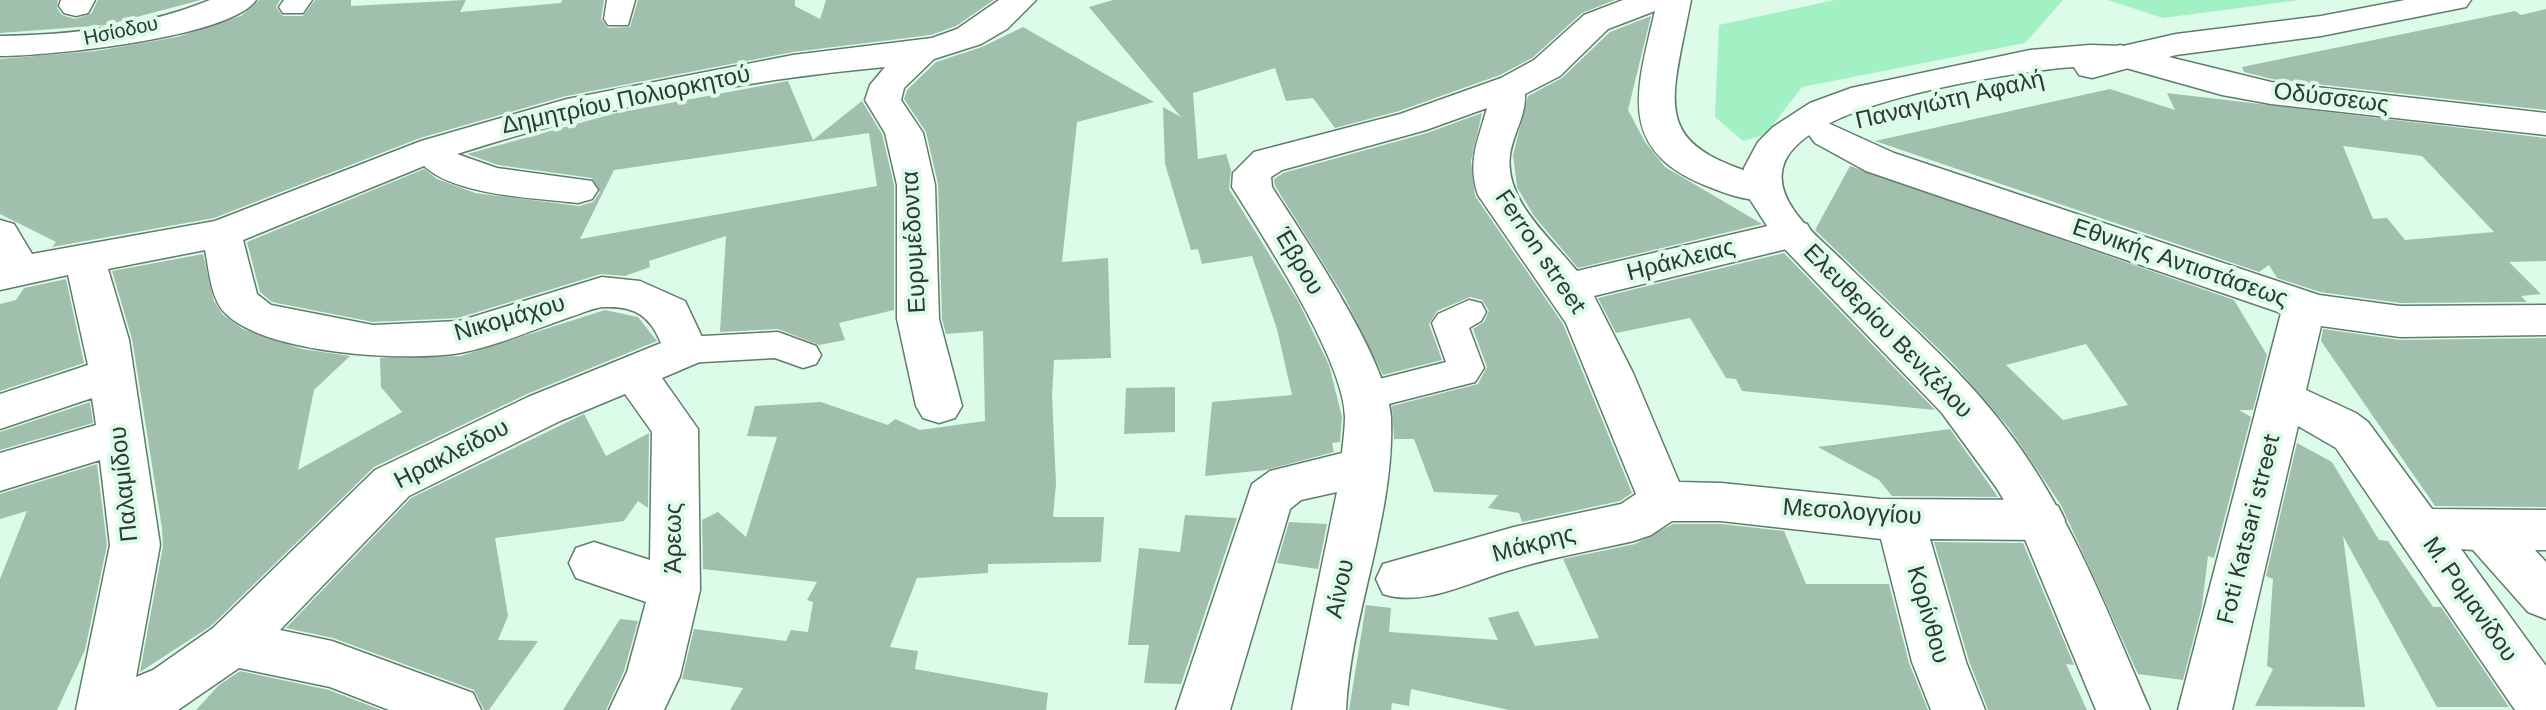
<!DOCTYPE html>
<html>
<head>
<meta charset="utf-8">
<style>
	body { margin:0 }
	canvas { display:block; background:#dcfbe8 }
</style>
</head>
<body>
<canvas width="2546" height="710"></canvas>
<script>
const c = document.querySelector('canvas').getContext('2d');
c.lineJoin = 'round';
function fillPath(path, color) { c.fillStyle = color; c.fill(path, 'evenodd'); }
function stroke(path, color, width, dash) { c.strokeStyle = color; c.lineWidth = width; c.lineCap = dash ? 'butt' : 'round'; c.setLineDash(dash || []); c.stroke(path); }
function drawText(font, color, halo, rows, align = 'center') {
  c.font = font + ' "DM Sans",sans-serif'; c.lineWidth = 8; c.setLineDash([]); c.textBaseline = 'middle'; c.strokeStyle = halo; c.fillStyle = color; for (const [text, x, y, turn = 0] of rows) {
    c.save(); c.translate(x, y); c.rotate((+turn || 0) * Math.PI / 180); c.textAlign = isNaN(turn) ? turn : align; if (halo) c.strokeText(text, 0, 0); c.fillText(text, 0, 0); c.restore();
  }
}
const green = new Path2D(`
	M1835,0H2063L2025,43L1802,87L1765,135L1743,141L1715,117L1719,25Z
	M2108,0H2300L2163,18Z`);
const building = new Path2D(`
	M0,0H58L57,8L62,15L75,19L91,14L98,0H201L106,25L0,33Z
	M259,0H280L276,7L283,16H303L315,0H351V6L466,0L460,12L561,3L562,0H604L601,19L608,28L630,27L638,0H795V6L820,19L826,0H994L956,26L931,35L793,52L566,96L420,138L214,218L52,247L56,242L0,214V59L96,51L177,37L241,16Z
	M1113,0H1615L1582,13L1532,58L1500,75L1399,111L1335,128L1313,98L1286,101L1275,68L1193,93L1198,159L1226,154L1231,170L1229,189L1298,301L1329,365L1342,417L1340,442L1332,443L1334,452L1266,470L1205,476L1212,402L1292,395L1277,329L1252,256L1202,264L1198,249L1191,250L1165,164L1163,107L1181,117L1089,7Z
	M2546,9V110L2272,79L2244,72L2242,67L2515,11L2521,15Z
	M1651,16L1628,110L1645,142L1665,167L1762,224L1578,268L1534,216L1517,187L1513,155L1528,96L1562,78L1610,32Z
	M1023,27L1154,102L1077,122L1062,262L1108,258L1111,358L1054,360L1052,395L1056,484L1053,517H1104L1101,562L988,564V573L917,578L890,647L918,651L915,669L1048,693L1046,710H730L743,688L682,679L694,629L786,641L791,630L808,632L813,602L807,600L817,582L703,569L702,520L718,512L746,537L777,437L747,436L755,406L821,402L888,425L895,419L920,430L985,421L983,331L946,334L942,319L938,184L926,132L904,99L907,90L936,62L982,47Z
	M788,81L813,140L862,101L882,134L894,185V310L839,323L845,340L819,345L778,329L720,332L726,236L649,261L650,267L625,276L601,274L458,318L373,322L272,302L260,292L247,242L424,169L437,179L475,193L579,206L593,202L600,192L592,178L498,165L467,154L616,113ZM869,133L877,186L580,239L614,170Z
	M2110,89L2175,110L2167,93L2546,138V261L2509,262L2541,294L2521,296L2527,302L2400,303L2320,292L2277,278L2269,265L2259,272L1875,141ZM2343,146L2422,156L2494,232L2405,240L2387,218L2373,219Z
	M1482,113L1471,161L1475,196L1563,324L1632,493L1620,501L1522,522L1519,513L1488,508L1498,495L1434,492L1414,439H1394L1392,406L1478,384L1487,367L1473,329L1484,322L1489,311L1482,300L1470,297L1437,311L1429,324L1442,360L1383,375L1345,298L1275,186L1274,179L1283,173L1427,133Z
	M1850,166L2234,300L2267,355L2253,410H2239L2251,417L2214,558L2208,556L2202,606L2183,680L2138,674L2061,505L2009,428L1951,361L1815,230ZM2086,344L2128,405L2063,420L2006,365Z
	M1784,253L1935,410L1742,391L1736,379L1726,378L1690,318L1616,333L1598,298Z
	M203,254L214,301L223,315L243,329L302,349L350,356L314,390L298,470L402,412L381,387L380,358L461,356L605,310L638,317L657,341L527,394L374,467L211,626L140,672L163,546L162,528L132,339L112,271Z
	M66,279L84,363L0,391V304L16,300L24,288Z
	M2323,329L2400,340L2546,338V507L2435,506L2321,341Z
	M1175,387V432L1124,434L1126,388Z
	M90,402L93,423L0,450V432Z
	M584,414L606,456L649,433L648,508L638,501L624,521L495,538L508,616L498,640L538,641L489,710H484L474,690L333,638L286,628L411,498Z
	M1950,429L1998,497L1892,496L1879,480L1818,447Z
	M2297,443L2332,462L2379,540L2388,541L2433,607H2441L2509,707H2437L2343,536L2365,707L2255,706L2273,669L2267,666L2273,579L2266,576Z
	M97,464L107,545L85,650L57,710H0V579L27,511L0,519V494Z
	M1185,515L1237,518L1181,684L1144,683L1149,645H1128L1139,548L1180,552Z
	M1289,522L1327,524L1318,569L1277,563Z
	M1673,524H1721L1784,531L1806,584H1889L1909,663L1928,710H1509L1411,689L1409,706L1392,703L1391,710H1349L1366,605L1391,608L1389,632L1498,640L1488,618L1518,611L1535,646L1599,638L1563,559L1635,544Z
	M1934,542L2023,543L2074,665L2066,664L2087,710H1988L1969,661Z
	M620,619L638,621L624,671L606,710H563Z
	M240,671L329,690L381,710H196L219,685Z`);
const pedestrian = new Path2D(`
	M284,0H312L303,13H283L279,7Z
	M607,0H635L628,25H608L604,19Z
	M1469,300L1481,303L1486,312L1481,321L1469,328L1484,368L1475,382L1365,410L1352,406L1347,396L1352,386L1446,362L1432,323L1438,314Z
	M778,332L816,346L821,355L816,364L803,368L775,358L686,363L673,359L668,350L673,341L686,337Z`);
const minor = new Path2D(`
	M61,0H95L88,13L76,16L64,13L59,6Z
	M210,0H256C230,38 48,56 0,56V36C71,35 144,27 210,0Z
	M999,0H1036L1007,29L981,44L934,59L904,88L901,100L923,133L935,185L939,319L962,406L955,418L939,423L923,418L916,406L897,319V185L885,133L865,100L870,85L885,67C740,80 596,109 457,154L497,168L592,181L598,190L592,199L578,203C536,198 456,196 424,166L243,240L257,294L271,305L373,325L459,321L602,277L640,281L685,301L708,350L702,361L662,378L698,429L700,590L680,676L664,710H609L627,672L646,602L576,578L569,563L576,548L594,542L650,560L652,432L625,394L560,421L409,496L280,630L332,641L473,693L481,710H389L330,687L239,668L178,710H76L110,545L100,460L0,491V453L96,425L92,398L0,429V394L88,365L68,275L0,290V220L14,224L32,254L215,221L421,141L567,99L793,55L932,38L957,29ZM205,250C209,270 211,299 225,313C265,354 405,362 460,353C497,346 535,329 570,317C581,314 594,307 605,307C635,306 650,316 661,343L528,397L375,470L213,628L153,670L136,677L160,545L129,340L108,269Z
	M1623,0H1691C1669,113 1649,146 1777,180L1783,189L1777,198C1755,204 1732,196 1712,188C1615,152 1636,92 1655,11L1608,29L1560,76L1525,94C1526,116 1513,134 1510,155C1504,201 1552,239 1577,271L1793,220L1807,224L1813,234L1807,244L1594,296L1633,373L1679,482L1721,483L1880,499L2041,500L2058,506L2065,520L2058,534L2041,540L1930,539L1966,662L1985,710H1931L1912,662L1881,539L1721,521H1672L1651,535L1634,541C1594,550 1553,557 1514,569C1473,580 1425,608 1383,594L1376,579L1383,564L1514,527L1621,504L1636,494L1566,323L1478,195C1467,161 1478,141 1487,108L1426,130L1282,170L1271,177L1272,187C1304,237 1388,360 1391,417C1395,516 1351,612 1346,710H1292L1337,492L1301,500L1290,509L1230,710H1176L1252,484L1270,471L1342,453C1343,441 1345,429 1345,417C1344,360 1264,238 1232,187L1233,173L1254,152L1400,114L1501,78L1534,60L1584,15Z
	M2120,45L2271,82L2546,113V135L2271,104L2222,95L2108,63L2102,56L2108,49Z
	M1828,123L1894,153L2319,295L2400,306L2546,305V335L2400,337L2321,326L2306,390L2356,413L2368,422L2432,509L2546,510V550H2535L2546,562V619L2528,612L2473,550L2461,549L2546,666V710H2515L2336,448L2298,426L2232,710H2178L2281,313L1866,171L1815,143L1809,135L1815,127Z`);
const tertiary = new Path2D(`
	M2405,0H2471L2466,7L2321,36L2176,55L2092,78L2079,75L2074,67L2060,68C2001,75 1800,103 1783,167C1773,203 1820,238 1842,260C1898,316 1960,367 2007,430C2071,514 2108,614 2150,710H2096L2019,525L1996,487L1942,413L1776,240L1742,187L1744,168L1758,142L1773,127L1810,103L1851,88L2030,50L2090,45L2123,46L2176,34L2321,16Z`);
const farStreetnames = [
	["Ησίοδου",121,32,-12]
];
const streetNames = [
	["Οδύσσεως",2331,99,7],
	["Δημητρίου Πολιορκητού",626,101,-12],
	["Παναγιώτη Αφαλή",1950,101,-13],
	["Ευρυμέδοντα",915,242,-93],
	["Ferron street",1540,253,56],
	["Ηράκλειας",1681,261,-14],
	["Έβρου",1298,262,59],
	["Εθνικής Αντιστάσεως",2180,264,19],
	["Νικομάχου",510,319,-16],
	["Ελευθερίου Βενιζέλου",1887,332,46],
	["Ηρακλείδου",452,455,-27],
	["Παλαμίδου",125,484,-96],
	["Μεσολογγίου",1852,513,4],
	["Foti Katsari street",2250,529,-76],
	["Άρεως",675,538,-90],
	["Μάκρης",1534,545,-15],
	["Αίνου",1341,589,-78],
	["Μ. Ρομανίδου",2469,600,55],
	["Κορίνθου",1927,615,74]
];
fillPath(green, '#a1f1c4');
fillPath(building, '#a1bfad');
stroke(pedestrian, '#617c6c', 3);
stroke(minor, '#617c6c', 3);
stroke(tertiary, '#617c6c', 3);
fillPath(pedestrian, '#fff');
fillPath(minor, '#fff');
fillPath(tertiary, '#fff');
drawText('20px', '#2d3932', '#dcfbe8', farStreetnames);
drawText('24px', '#2d3932', '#dcfbe8', streetNames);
</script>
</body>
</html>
